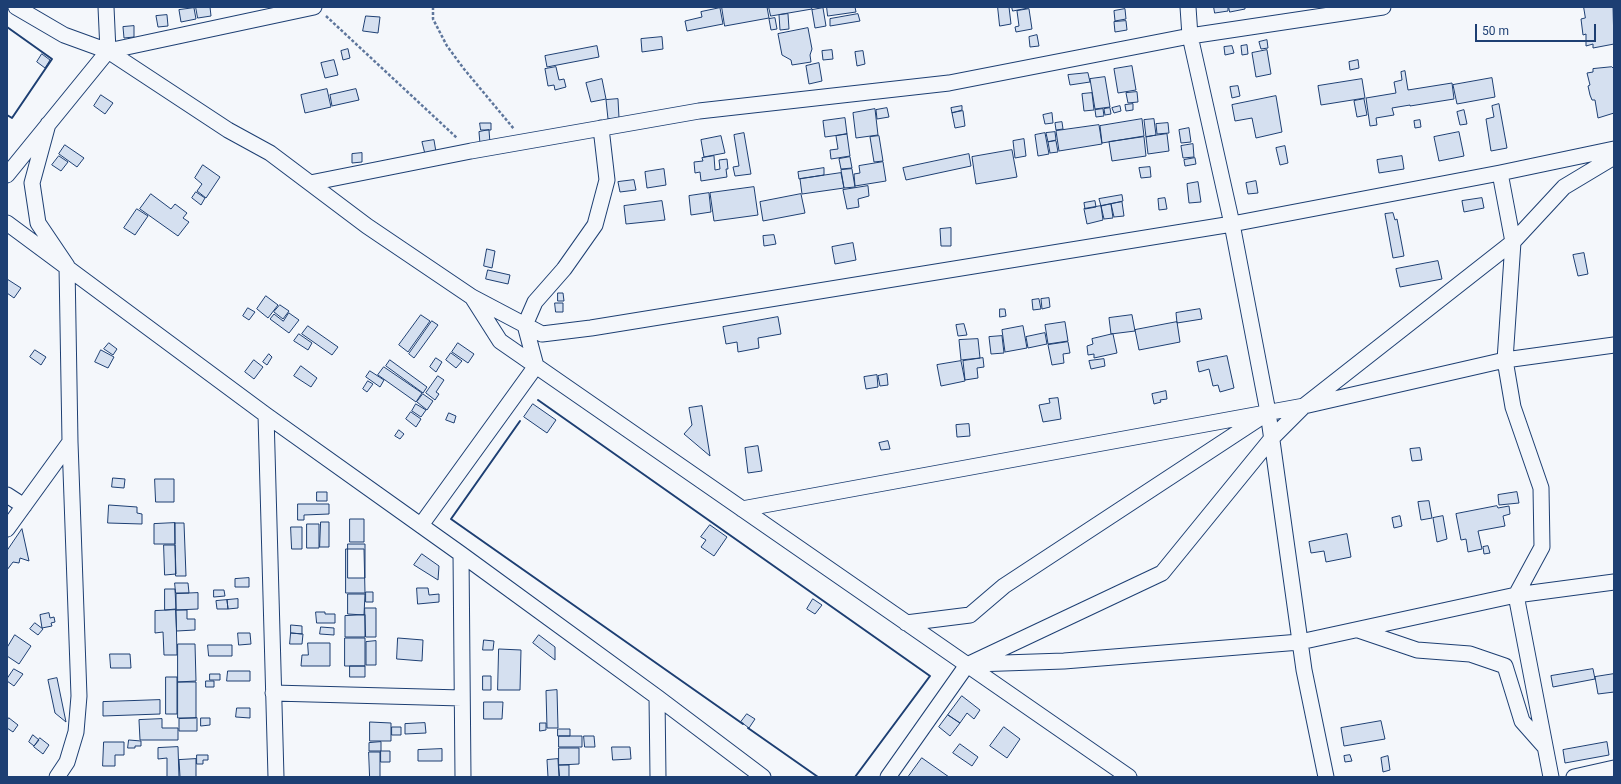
<!DOCTYPE html>
<html>
<head>
<meta charset="utf-8">
<style>
	body { margin:0 }
	#map { position:relative; width:1621px; height:784px; overflow:hidden; background:#f4f7fb; font-family:Roboto,sans-serif }
	canvas { display:block }
	.frame { position:absolute; inset:0; border:8px solid #1d3f73; pointer-events:none }
	.scale { position:absolute; left:1475px; top:24px; width:121px; height:18px; box-sizing:border-box; border:2px solid #1d3f73; border-top:0; padding-left:5px; font-size:12px; line-height:14px; white-space:nowrap; color:#1d3f73; -webkit-text-stroke:3px #f4f7fb; paint-order:stroke }
</style>
</head>
<body>
<div id="map">
<canvas width="1621" height="784"></canvas>
<div class="frame"></div>
<div class="scale">50 m</div>
</div>
<script>
const c = document.querySelector('canvas').getContext('2d');
c.lineJoin = 'round';
function fillPath(path, color) { c.fillStyle = color; c.fill(path, 'evenodd'); }
function stroke(path, color, width, dash) { c.strokeStyle = color; c.lineWidth = width; c.lineCap = dash ? 'butt' : 'round'; c.setLineDash(dash || []); c.stroke(path); }
const building = new Path2D(`
	M196,7H210L211,16L198,18Z
	M722,7H767L769,18L725,26Z
	M769,7H811L812,9L771,16Z
	M827,7H855L856,12L828,16Z
	M998,7H1009L1011,24L1000,26Z
	M1012,7H1028V8L1013,11Z
	M1214,7H1228V11L1215,13Z
	M1229,7H1245V9L1230,12Z
	M1584,7H1613L1614,44L1593,48V44L1586,46V34L1583,35L1581,19L1585,18Z
	M194,8L196,19L181,22L179,10Z
	M720,8L723,24L687,31L685,21L702,17L701,12Z
	M823,8L826,26L815,28L812,10Z
	M1029,9L1032,29L1016,32L1015,27L1019,26L1017,11Z
	M1125,9L1126,19L1115,21L1114,11Z
	M788,14L789,29L780,30L779,15Z
	M858,14L860,21L830,26V19Z
	M167,15L168,26L158,27L156,16Z
	M366,16L380,17L378,33L363,31Z
	M775,18L777,29L771,30L769,19Z
	M1126,21L1127,30L1115,32L1114,22Z
	M134,26V37L124,38L123,27Z
	M808,28L812,49L810,55L811,62L792,65L791,60L782,55L778,34Z
	M1037,35L1039,46L1030,47L1029,37Z
	M662,37L663,49L642,52L641,39Z
	M1267,40L1268,48L1261,49L1259,42Z
	M1247,45L1248,54L1242,55L1241,46Z
	M597,46L599,57L547,67L545,56Z
	M1232,46L1234,53L1225,55L1224,47Z
	M348,49L350,58L343,60L341,51Z
	M832,50L833,59L823,60L822,51Z
	M1267,50L1271,74L1256,77L1252,53Z
	M863,51L865,64L857,66L855,52Z
	M42,54L50,60L45,68L37,62Z
	M334,60L338,75L325,78L321,63Z
	M1358,60L1359,68L1350,70L1349,62Z
	M819,63L822,81L809,84L806,66Z
	M1132,66L1136,90L1118,93L1114,69Z
	M556,67L559,80L564,79L566,87L555,90L554,85L548,86L545,69Z
	M1612,67L1614,69V113L1598,118L1595,100H1592L1590,95L1588,86L1590,85L1587,73L1593,72V69Z
	M1405,71L1408,90L1452,83L1454,99L1410,106V105L1392,108L1394,115L1376,118L1377,125L1370,126L1366,98L1396,93L1394,82L1402,80L1401,72Z
	M1088,73L1090,82L1070,85L1068,75Z
	M1105,77L1110,107L1095,109L1090,79Z
	M1492,78L1495,97L1457,104L1453,85Z
	M602,79L606,99L591,102L586,83Z
	M1362,79L1365,98L1321,105L1318,86Z
	M1238,86L1240,96L1232,98L1230,87Z
	M327,89L331,107L305,113L301,95Z
	M356,89L359,100L332,106L330,95Z
	M1137,92L1138,102L1128,103L1126,93Z
	M1092,93L1094,110L1084,111L1082,94Z
	M101,95L113,103L105,114L94,106Z
	M1276,96L1282,132L1256,138L1252,118L1235,121L1232,105Z
	M618,99L619,118L608,119L606,100Z
	M1364,99L1367,115L1357,117L1354,101Z
	M1133,104V110L1126,111L1125,105Z
	M1499,104L1507,148L1491,151L1486,119L1494,117L1492,106Z
	M962,106V110L952,113L951,108Z
	M1120,106L1121,111L1114,113L1112,108Z
	M887,108L889,117L877,119L876,110Z
	M1110,108L1111,114L1105,115L1104,109Z
	M875,109L878,135L856,138L853,113Z
	M1103,109L1104,116L1096,117L1095,110Z
	M1464,110L1467,124L1460,125L1457,112Z
	M963,111L965,126L955,128L952,113Z
	M1052,113L1053,123L1045,124L1043,115Z
	M845,118L847,134L825,137L823,121Z
	M1142,119L1144,136L1102,143L1100,126Z
	M1154,119L1156,135L1146,137L1144,120Z
	M1420,120L1421,127L1415,128L1414,121Z
	M1062,122L1063,129L1056,130L1055,123Z
	M480,123H491V130H481Z
	M1168,123L1169,133L1157,134L1156,124Z
	M1099,125L1102,144L1059,151L1056,131Z
	M1189,128L1191,142L1181,143L1179,130Z
	M489,130L490,143L480,144L479,132Z
	M1055,132L1056,140L1048,142L1046,133Z
	M1459,132L1464,156L1439,161L1434,137Z
	M744,133L751,174L735,176L733,167L739,166L734,135Z
	M1045,133L1049,154L1038,156L1035,135Z
	M847,134L850,156L831,159L830,150L838,149L836,136Z
	M1167,134L1169,151L1148,154L1146,137Z
	M721,136L725,153L704,157L701,140Z
	M879,136L883,161L874,162L870,137Z
	M1144,137L1146,156L1112,161L1109,142Z
	M1024,139L1026,156L1015,158L1013,141Z
	M434,140L436,152L425,154L422,142Z
	M1056,141L1058,152L1050,153L1048,142Z
	M1193,144L1194,157L1183,158L1181,146Z
	M65,145L84,158L77,167L59,154Z
	M1285,146L1288,163L1280,165L1276,148Z
	M1012,150L1017,177L976,184L972,157Z
	M362,153V162L352,163V154Z
	M969,154L971,166L906,180L903,168Z
	M59,156L68,162L61,171L52,165Z
	M714,156L715,170L720,169L719,160L727,159L728,169H726L727,177L701,181L700,172L695,173L694,162L703,161L702,158Z
	M1402,156L1404,169L1379,173L1377,160Z
	M850,157L852,168L841,169L839,159Z
	M1195,158L1196,164L1185,166L1184,160Z
	M883,162L886,181L855,186L854,174L860,173L859,166Z
	M203,165L220,177L206,198L197,191L202,184L195,178Z
	M1150,167L1151,177L1141,178L1139,168Z
	M824,168V175L799,179L798,172Z
	M664,169L666,185L647,188L645,172Z
	M852,169L855,187L844,188L841,170Z
	M841,173L844,188L802,194L800,179Z
	M634,180L636,190L620,192L618,182Z
	M1256,181L1258,193L1248,194L1246,183Z
	M1198,182L1201,202L1189,203L1187,184Z
	M868,186L869,196L858,199L859,207L847,209L843,190Z
	M754,187L758,215L714,221L710,193Z
	M196,192L205,198L201,205L192,198Z
	M709,193L711,212L691,215L689,196Z
	M151,194L171,209L175,204L187,213L183,218L189,222L178,236L140,209Z
	M801,194L805,213L763,221L760,202Z
	M1122,195L1123,201L1101,206L1099,199Z
	M1165,198L1167,209L1159,210L1158,199Z
	M1482,198L1484,208L1464,212L1462,201Z
	M662,201L665,220L626,224L624,206Z
	M1095,201L1096,207L1085,209L1084,203Z
	M1122,202L1124,216L1114,217L1111,204Z
	M1111,204L1113,218L1104,219L1101,206Z
	M1101,206L1103,220L1087,224L1084,209Z
	M137,209L148,216L135,235L124,228Z
	M1393,213L1395,220L1397,219L1404,256L1393,258L1385,214Z
	M951,228V246H941L940,229Z
	M774,235L776,244L764,246L763,236Z
	M853,243L856,260L835,264L832,247Z
	M487,249L495,251L492,268L484,266Z
	M1584,253L1588,274L1578,276L1573,255Z
	M1438,261L1442,279L1400,287L1396,269Z
	M488,270L510,275L508,284L486,279Z
	M7,279L21,288L14,298L7,293Z
	M558,293H563L564,301H558Z
	M266,296L278,305L268,318L257,309Z
	M1049,298L1050,307L1042,309L1041,299Z
	M1039,299L1041,309L1033,310L1032,300Z
	M555,303H563V312H556Z
	M280,305L289,311L283,319L274,312Z
	M248,308L255,312L249,320L243,316Z
	M1000,309H1005L1006,316L1000,317Z
	M1200,309L1202,319L1177,323L1176,313Z
	M289,313L299,320L289,333L270,319L274,314L283,321Z
	M421,315L430,321L408,352L399,345Z
	M1132,315L1135,331L1111,334L1109,318Z
	M778,317L781,334L758,338L759,348L738,352L737,342L726,344L723,327Z
	M432,321L438,325L414,358L409,354Z
	M1065,322L1068,341L1048,344L1045,325Z
	M1177,322L1180,342L1139,350L1135,330Z
	M964,324L967,335L958,336L956,325Z
	M308,326L338,347L332,355L302,334Z
	M1023,326L1027,348L1005,352L1002,330Z
	M1045,333L1047,344L1028,348L1026,337Z
	M299,334L312,343L308,350L294,341Z
	M1113,334L1117,353L1094,358V354L1088,355L1087,346L1093,344L1092,339Z
	M1002,336L1004,353L991,354L989,337Z
	M978,339L980,358L961,360L959,340Z
	M1068,342L1070,353L1063,354L1064,363L1052,365L1048,345Z
	M109,343L117,349L113,355L104,349Z
	M458,343L474,354L468,363L452,352Z
	M35,350L46,357L41,365L30,357Z
	M101,350L114,357L108,368L95,362Z
	M451,353L462,361L456,368L446,360Z
	M269,354L272,357L267,365L263,362Z
	M1227,356L1234,388L1220,392L1218,385L1213,386L1209,369L1199,372L1197,362Z
	M436,358L442,362L436,372L430,367Z
	M983,358L984,367L977,368L978,378L965,380L963,361Z
	M1104,359L1105,366L1091,369L1089,361Z
	M254,360L263,367L254,379L245,372Z
	M390,360L427,387L423,393L386,366Z
	M961,361L965,381L941,386L937,365Z
	M301,366L317,378L311,387L294,376Z
	M384,367L422,393L416,402L378,375Z
	M370,371L384,380L380,387L366,377Z
	M887,374L888,385L880,386L878,376Z
	M877,375L878,387L866,389L864,377Z
	M438,376L444,380L436,392L439,394L435,400L426,393Z
	M368,381L373,384L367,392L363,389Z
	M1166,391L1167,399L1160,400L1161,402L1154,404L1152,394Z
	M423,394L433,401L427,410L417,402Z
	M1058,398L1061,419L1043,422L1039,405L1050,403L1049,399Z
	M416,404L426,410L421,417L412,411Z
	M533,404L556,420L547,433L524,417Z
	M702,406L710,456L684,434L692,425L689,408Z
	M411,412L421,419L416,427L406,419Z
	M449,413L456,416L454,423L446,420Z
	M969,424L970,436L957,437L956,425Z
	M399,430L404,434L400,439L395,436Z
	M888,441L890,449L881,450L879,443Z
	M758,446L762,471L748,473L745,448Z
	M1420,448L1422,460L1412,461L1410,449Z
	M113,478L125,479L124,488L112,487Z
	M155,479H174V502H156Z
	M317,492H327V501H317Z
	M1517,492L1519,503L1499,505L1498,495Z
	M1429,501L1432,518L1421,520L1418,502Z
	M298,504H329V514L304,515V520H298Z
	M109,505L137,507V513L142,514V524L108,523Z
	M1497,506L1498,508L1509,506L1510,514L1503,516L1505,526L1478,531L1482,549L1468,552L1466,539L1461,540L1456,514Z
	M1400,516L1402,526L1394,528L1392,518Z
	M1443,516L1447,539L1437,542L1433,518Z
	M350,519H364V542H350Z
	M321,522H329V547H320Z
	M175,523V544H154V524Z
	M175,523H184L186,576H176Z
	M307,524H319V548H307Z
	M710,525L727,537L714,556L701,547L706,540L701,537Z
	M291,527H302V549H292Z
	M22,529L29,561L20,558L19,563L13,562L7,570V551Z
	M1347,534L1351,557L1326,562L1324,551L1311,553L1309,542Z
	M348,544H365V578H348Z
	M164,545H175L176,574L165,575Z
	M1488,546L1490,553L1484,554L1483,547Z
	M346,549H364L365,593H346Z
	M422,554L439,566L438,580L414,565Z
	M249,578V587H235V579Z
	M175,583H188L189,593H176Z
	M417,588H428L429,595L439,594V602L418,604Z
	M165,589H175L176,609L165,610Z
	M214,590H224L225,596L214,597Z
	M366,592H373V602H366Z
	M198,593V609L176,610V594Z
	M348,594H365L364,615L348,614Z
	M238,599V608L228,609L227,600Z
	M813,599L822,605L815,614L807,609Z
	M227,600L228,609H217L216,601Z
	M365,608H376V637H366Z
	M176,610H187V619H195V630L177,631Z
	M176,610L177,655H164L163,632L155,633V611Z
	M316,612H325V614H335V623H317Z
	M49,613L50,618L54,617L55,622L51,623L52,626L42,628L40,615Z
	M365,615V637H345V616Z
	M35,623L43,629L38,635L30,629Z
	M291,625L302,626V634L291,633Z
	M321,627L334,628V635L320,634Z
	M238,633H250L251,644L239,645Z
	M291,633L303,634L302,644H290Z
	M15,635L31,646L19,664L7,656V648Z
	M539,635L555,647V660L533,643Z
	M345,638H365V666H345Z
	M398,638L423,640L422,661L397,659Z
	M484,640L494,641L493,650H483Z
	M376,641V665H366V642Z
	M308,643H330V666H301L302,655H308Z
	M178,644H195L196,681L178,682Z
	M208,645H232V656H209Z
	M499,649L521,650L520,690H498Z
	M110,654H130L131,668H111Z
	M350,666H365V677H350Z
	M14,669L23,674L14,686L7,681V679Z
	M1593,669L1595,679L1553,687L1551,676Z
	M228,671H250V681H227Z
	M210,674H220V680H210Z
	M1614,674V692L1598,694L1595,677Z
	M483,676H491V690H483Z
	M166,677H177V714H166Z
	M57,678L66,722L55,713L48,680Z
	M206,681H214V687H206Z
	M178,682H196V718H178Z
	M557,690L558,728H547L546,691Z
	M962,696L980,710L974,719L967,713L960,723L948,715Z
	M160,700V714L103,716V702Z
	M484,702H503L502,719H484Z
	M237,708H250V718L236,717Z
	M747,714L755,719L749,728L741,722Z
	M948,715L960,723L950,736L939,727Z
	M9,718L18,725L13,732L7,728V721Z
	M197,718V731H179V719Z
	M201,718H210V725L201,726Z
	M162,719V728H178V740H140L139,720Z
	M1381,721L1385,739L1344,746L1341,728Z
	M370,722L391,723V741H370Z
	M425,723L426,733L405,734V724Z
	M540,723H546V730L540,731Z
	M392,727H401V735H392Z
	M1004,727L1020,739L1007,758L990,746Z
	M558,729H570V736H558Z
	M33,735L39,740L34,746L29,742Z
	M559,736H582V747H559Z
	M584,736H594L595,747H585Z
	M40,738L49,745L43,754L34,747Z
	M129,740L141,741V746H135V748H128Z
	M104,742H124V755H115V766H103Z
	M381,742V751H369V743Z
	M1607,742L1609,755L1565,763L1563,750Z
	M960,744L978,757L972,766L953,753Z
	M178,747L179,777H167V758L158,759V748Z
	M612,747H630L631,759L613,760Z
	M559,748H579V764L559,765Z
	M442,749V761H418V750Z
	M381,751H390V762H381Z
	M369,752H380V777H370Z
	M197,755H208V760H203V764H197Z
	M1350,755L1352,761L1345,762L1344,756Z
	M1388,756L1390,770L1383,772L1381,758Z
	M922,758L949,777H910L909,776Z
	M196,759V777H180L179,760Z
	M558,759L559,777H548L547,760Z
	M559,765H569V777H560Z`);
const path = new Path2D(`
	M433,7V19L447,46L464,69L514,129
	M326,16L457,138`);
const street = new Path2D(`
	M16,7L64,35L108,51L228,130L270,153L367,226L472,297L542,334L591,328L1232,224L1500,173L1614,149
	M106,7L108,51
	M1188,7L1190,36L1232,224L1268,412L1304,670L1326,777
	M48,124L32,183L38,223L67,266L70,442L79,696L76,732L67,762L57,777
	M1500,173L1513,242L1505,360L1513,407L1541,488L1542,547L1516,595L1551,777
	M7,175L108,51L314,7
	M310,183L471,151L699,111L949,83L1190,36L1383,7
	M7,223L266,415L461,554L657,697L763,777
	M472,297L500,341L1129,777
	M266,415L276,777
	M7,495L24,506
	M742,509L1304,406L1505,360L1614,345
	M421,525L536,366L525,325L535,302L564,269L595,225L607,180L601,128
	M7,529L70,442
	M461,554L463,777
	M906,623L970,615L1004,586L1263,416
	M1358,630L1417,650L1470,654L1505,666L1522,721L1545,747
	M974,664L1064,661L1300,642L1516,595L1614,582
	M273,693L462,698
	M657,697L658,777
	M888,777L967,665L1162,573L1272,438L1304,406L1513,242L1564,187L1614,157
	M1574,777L1614,768`);
const wall = new Path2D(`
	M7,27L52,59L12,118L7,115
	M538,400L930,676L855,777
	M520,421L451,519L743,724
	M748,728L818,777`);
fillPath(building, '#d5e0f0');
stroke(building, '#1d3f73', 1);
stroke(street, '#1d3f73', 17);
stroke(path, '#5e769c', 2.5, [3, 2]);
stroke(street, '#f4f7fb', 15);
stroke(wall, '#1d3f73', 2);
</script>
</body>
</html>
